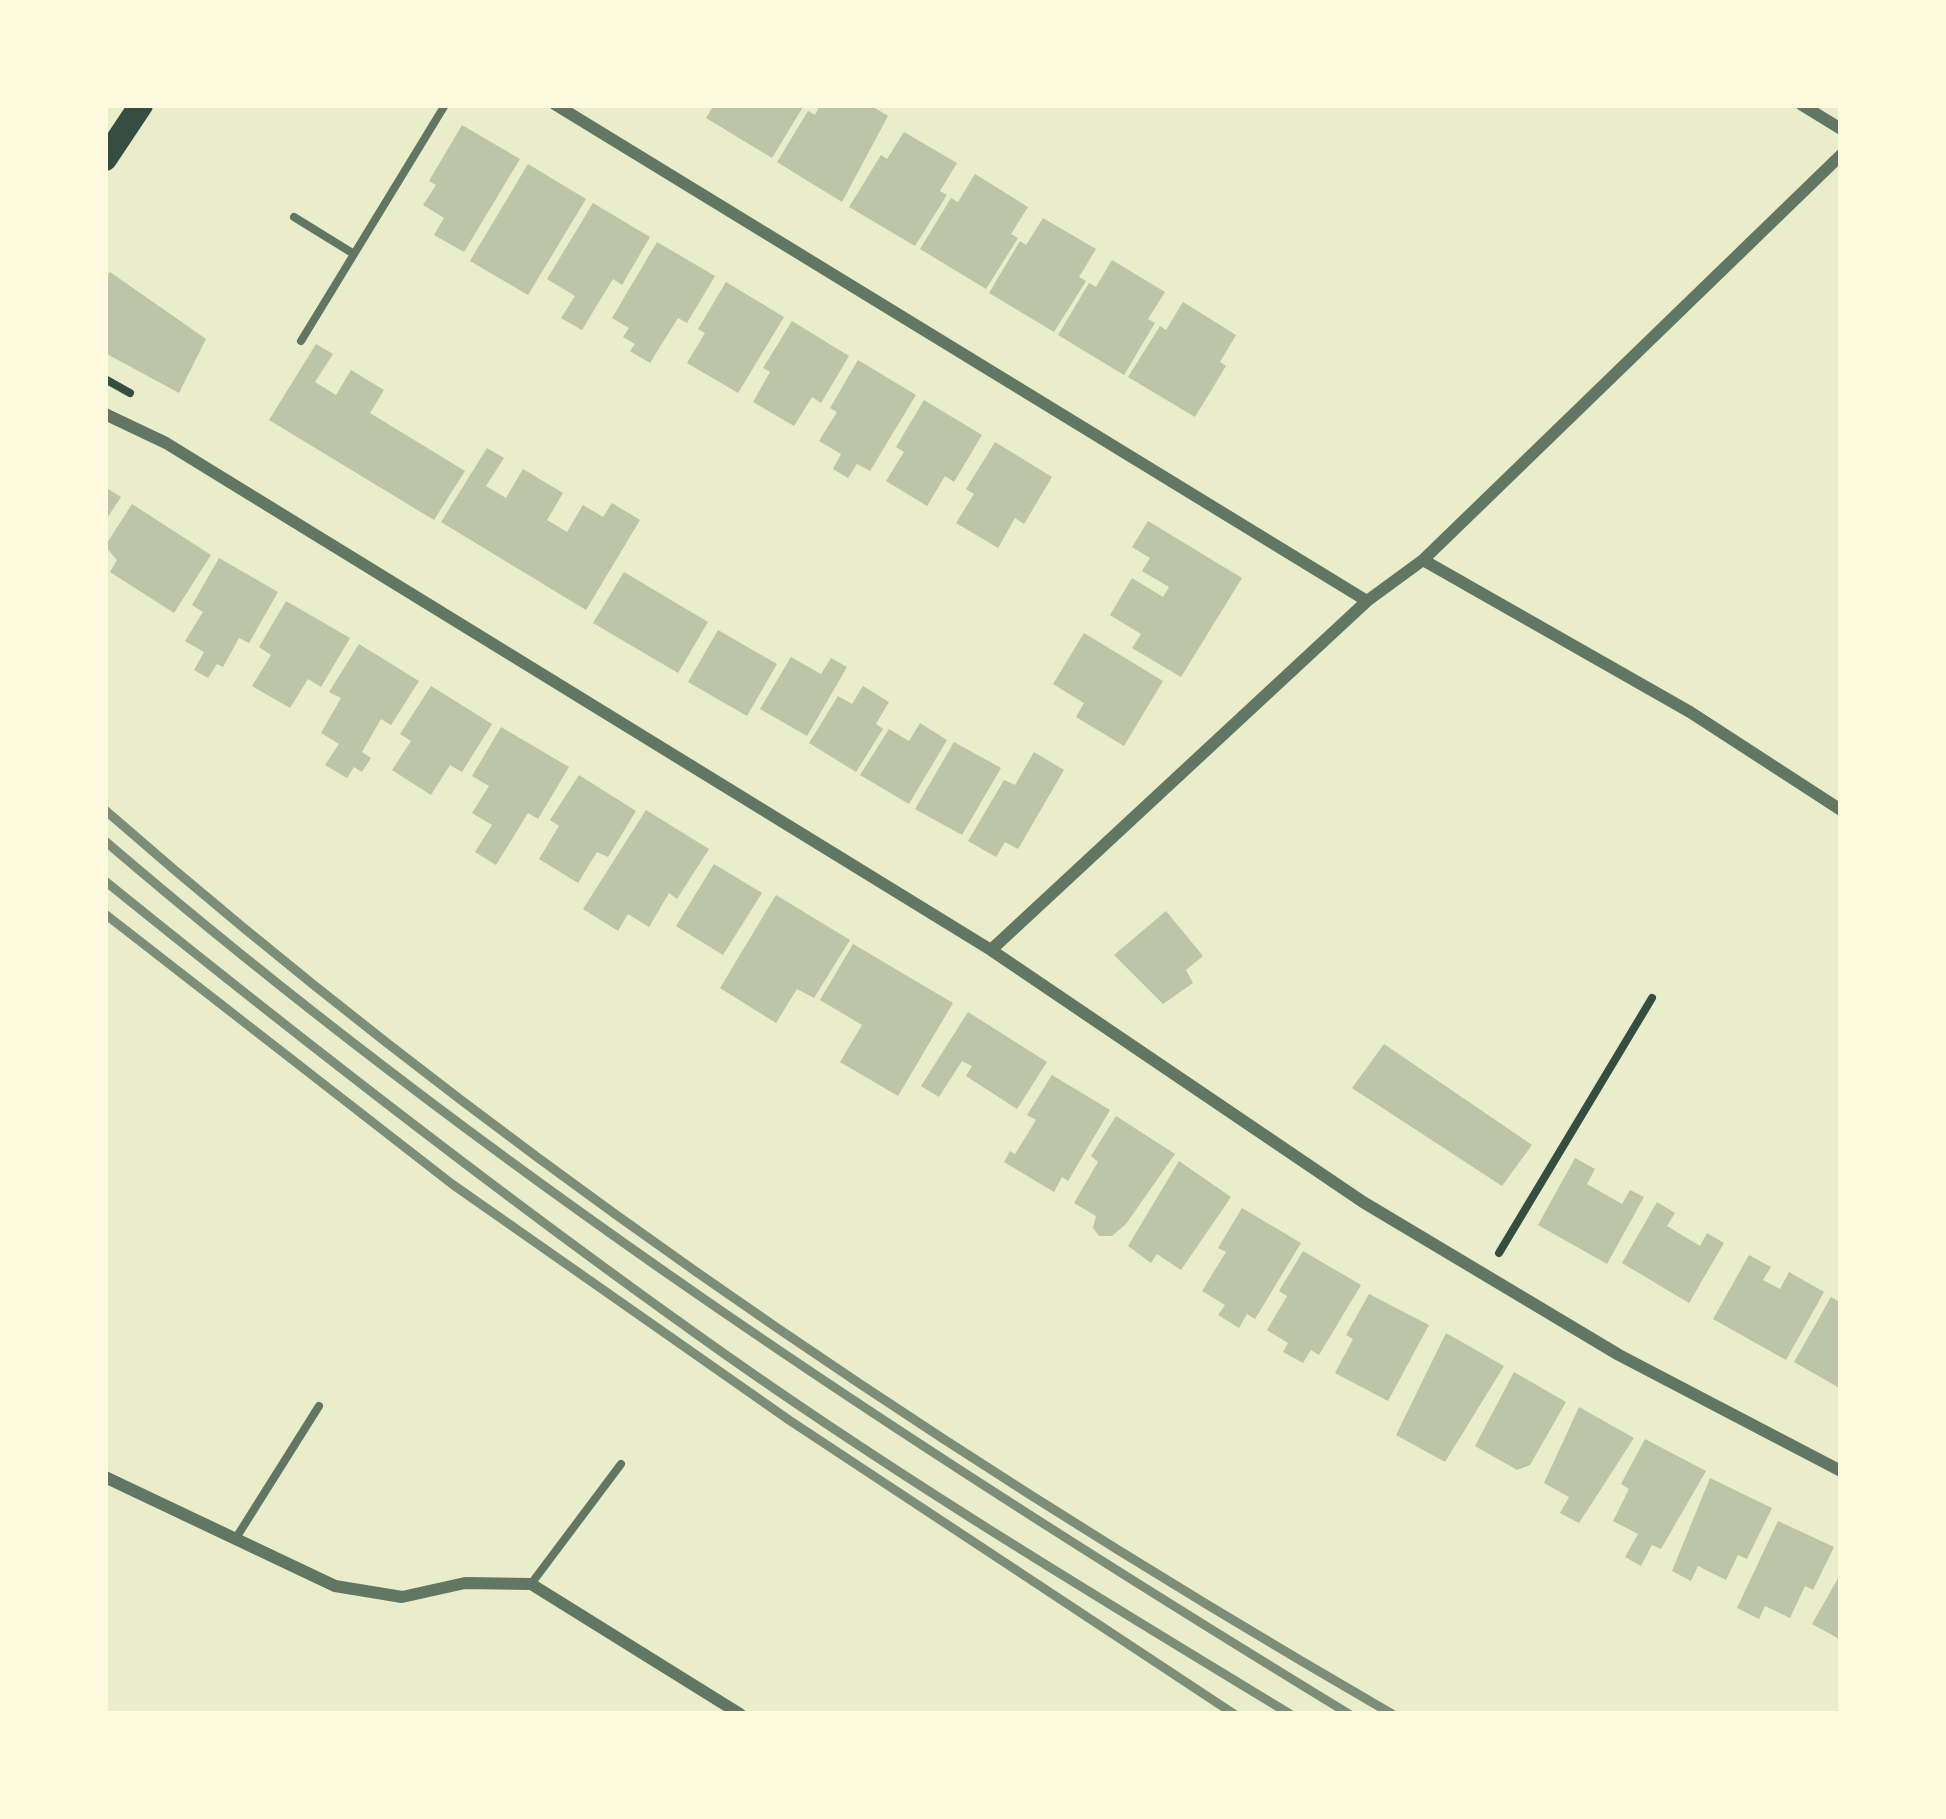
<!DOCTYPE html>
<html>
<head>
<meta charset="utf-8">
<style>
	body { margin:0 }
	#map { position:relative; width:1946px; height:1819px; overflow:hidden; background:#e9edc9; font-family:"IBM Plex Sans",sans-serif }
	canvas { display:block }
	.frame { position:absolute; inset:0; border:108px solid #fefae0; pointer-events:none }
</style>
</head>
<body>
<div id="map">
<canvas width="1946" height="1819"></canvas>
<div class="frame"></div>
</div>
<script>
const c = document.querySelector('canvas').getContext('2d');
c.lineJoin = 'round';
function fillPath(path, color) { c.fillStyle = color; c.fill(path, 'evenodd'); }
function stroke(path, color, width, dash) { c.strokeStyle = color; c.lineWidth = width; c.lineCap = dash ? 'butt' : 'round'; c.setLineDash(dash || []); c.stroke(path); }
const building = new Path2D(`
	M714,105H800L803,107L772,158L706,118Z
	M820,105H870L888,116L842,202L777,162L808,111L815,115Z
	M462,125L520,159L464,252L434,235L444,218L423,205L436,185L429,181Z
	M904,132L957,163L940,191L947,195L915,246L849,207L881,155L887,159Z
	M528,164L586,199L528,295L470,261Z
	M975,174L1028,207L1011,234L1018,238L986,289L920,249L951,198L958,202Z
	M593,203L650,237L622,285L613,279L582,330L561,318L575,296L547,279Z
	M1043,218L1096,249L1079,277L1086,281L1054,332L989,293L1020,241L1026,245Z
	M657,242L715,276L687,323L678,318L650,363L630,351L635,344L623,337L629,328L612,318Z
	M1112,260L1165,292L1148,319L1155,323L1124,375L1058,335L1089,283L1096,287Z
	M110,272L206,339L179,393L105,353V279Z
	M726,282L784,317L738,393L687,363L705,333L698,329Z
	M1183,302L1236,335L1220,362L1226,366L1195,417L1128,377L1160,326L1166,330Z
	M792,321L849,356L821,403L812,397L794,426L753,402L770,372L763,368Z
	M316,344L333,354L315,382L336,395L351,370L384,390L370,413L465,471L434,520L269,420Z
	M858,360L916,395L870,471L857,464L848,478L833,469L841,454L819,441L837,412L830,408Z
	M924,400L982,435L954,482L945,476L927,506L886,481L904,452L896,447Z
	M995,442L1052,477L1024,524L1015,518L998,548L956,523L974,494L966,489Z
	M487,448L504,458L486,486L506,498L523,469L563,493L547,520L567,532L583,505L603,517L612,503L640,520L586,610L441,522Z
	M105,487L121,497L105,521Z
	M132,504L211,555L174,613L110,572L117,560L105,546Z
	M1148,521L1242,578L1181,677L1132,648L1141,634L1110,615L1132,578L1163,597L1169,587L1142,571L1150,558L1132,547Z
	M219,558L278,592L249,643L239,638L223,667L217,664L208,678L194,670L204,652L185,641L203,612L192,605Z
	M624,572L708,622L678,673L593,623Z
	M286,601L350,638L321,687L308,679L290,708L252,686L271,655L259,647Z
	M718,630L777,664L747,716L688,682Z
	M1084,633L1163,681L1124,746L1076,717L1084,703L1053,684Z
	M359,644L419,681L391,725L381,719L362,752L371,758L362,772L354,767L347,778L325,765L339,744L321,733L341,698L329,692Z
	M791,657L821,674L831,658L847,667L807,736L760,709Z
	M431,686L492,724L462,772L450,765L431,795L392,770L411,741L400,734Z
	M863,686L889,702L876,724L883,729L856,772L809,743L838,696L852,704Z
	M920,723L947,740L909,804L860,775L889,729L909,741Z
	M501,727L569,767L538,819L528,813L496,865L475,852L492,825L472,813L489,786L472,776Z
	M954,742L1001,768L962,835L915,809Z
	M1034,752L1064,770L1018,849L1005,842L996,857L968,841L1004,780L1015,785Z
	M579,775L636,811L608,857L597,852L578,883L539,859L559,826L550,820Z
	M646,810L709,849L677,899L669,893L649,927L628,914L618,931L583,909Z
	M714,864L762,893L723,955L676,926Z
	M776,895L850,940L814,998L797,989L776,1023L720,988Z
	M1166,911L1203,956L1186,970L1193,983L1163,1004L1114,955Z
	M853,944L953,1003L898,1096L840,1062L862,1025L820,1000Z
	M968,1012L1047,1062L1017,1109L966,1076L972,1066L962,1061L939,1097L921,1086Z
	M1384,1044L1532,1145L1502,1186L1352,1088Z
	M1052,1075L1110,1110L1068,1181L1062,1177L1054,1192L1004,1162L1010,1151L1015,1154L1036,1120L1027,1115Z
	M1116,1116L1175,1154L1126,1224L1112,1236H1099L1093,1228L1096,1216L1074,1203L1098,1162L1091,1156Z
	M1575,1158L1595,1169L1587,1184L1622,1204L1630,1190L1644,1197L1607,1264L1538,1225Z
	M1179,1161L1231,1197L1181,1270L1157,1254L1151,1263L1128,1246Z
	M1657,1202L1675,1213L1667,1226L1700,1246L1707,1233L1724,1243L1689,1303L1622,1263Z
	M1242,1208L1301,1243L1255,1319L1247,1314L1239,1328L1218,1315L1225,1305L1202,1291L1226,1252L1218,1248Z
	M1303,1251L1361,1285L1319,1355L1311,1350L1303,1363L1283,1352L1288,1343L1267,1330L1287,1296L1279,1291Z
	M1749,1255L1771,1267L1763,1280L1780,1289L1789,1272L1824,1292L1786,1360L1713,1319Z
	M1369,1294L1429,1325L1388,1401L1335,1373L1353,1339L1346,1335Z
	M1831,1297L1841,1303V1389L1794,1362Z
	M1446,1333L1504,1366L1445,1462L1396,1435Z
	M1514,1372L1566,1402L1530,1465L1517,1470L1475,1446Z
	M1579,1407L1634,1438L1579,1523L1560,1513L1569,1497L1544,1483Z
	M1645,1439L1706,1471L1661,1549L1652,1545L1641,1566L1625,1557L1638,1534L1613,1521L1629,1489L1621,1484Z
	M1710,1478L1772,1508L1747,1559L1738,1555L1726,1580L1698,1566L1691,1581L1672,1571Z
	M1778,1521L1834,1547L1813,1590L1805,1586L1790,1618L1765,1606L1759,1619L1737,1608Z
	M1841,1573V1640L1812,1624Z`);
const path = new Path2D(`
	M105,379L130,393
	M1499,1253L1652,998`);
const service = new Path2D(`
	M294,217L354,254
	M301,341L445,105
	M236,1538L319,1406
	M531,1584L621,1464`);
const minor = new Path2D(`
	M556,105L1367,601
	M1802,105L1841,129
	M105,414L166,443L991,950L1363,1202L1619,1355L1841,1471
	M1423,560L1690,712L1841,810
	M991,950L1367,601L1423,560L1841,155
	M105,1477L335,1586L402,1597L465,1583L531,1584L740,1714`);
const secondary = new Path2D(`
	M105,159L141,105`);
const rail = new Path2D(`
	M105,810C499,1155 939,1452 1392,1714
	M105,841C491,1172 916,1450 1349,1714
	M105,881C298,1037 493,1189 695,1333C886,1470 1089,1592 1290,1714
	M105,914L452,1184L789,1420L1234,1714`);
fillPath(building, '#bcc5a7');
stroke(path, '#344e41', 8);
stroke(service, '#617663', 8);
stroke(minor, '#617663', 12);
stroke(secondary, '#344e41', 24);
stroke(rail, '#7c8e77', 9);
</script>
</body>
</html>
